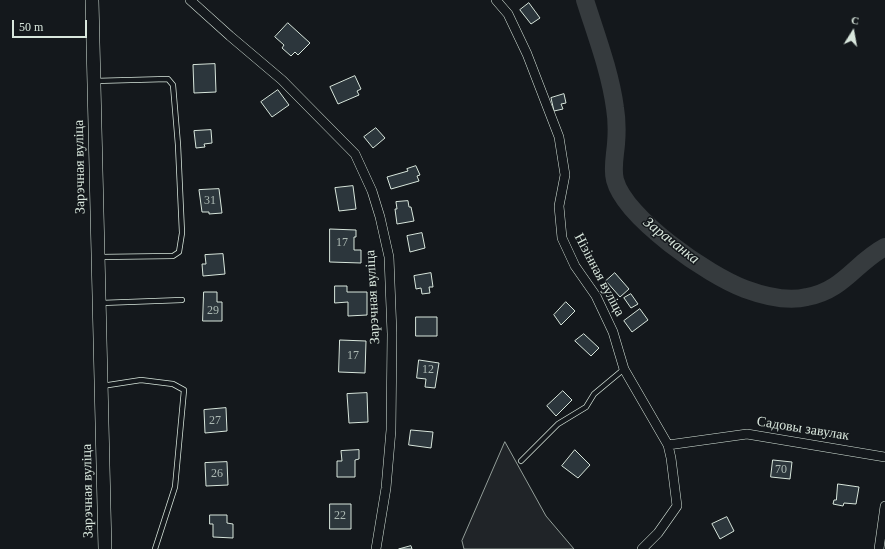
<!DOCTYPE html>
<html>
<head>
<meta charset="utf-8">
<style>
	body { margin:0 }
	#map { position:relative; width:885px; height:549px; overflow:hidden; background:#14181c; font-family:"Times New Roman",serif }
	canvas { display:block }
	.north { position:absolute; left:833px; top:12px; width:40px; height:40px; -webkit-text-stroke:3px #14181c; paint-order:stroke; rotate:11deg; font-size:11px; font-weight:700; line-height:16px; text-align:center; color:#d8e6dc }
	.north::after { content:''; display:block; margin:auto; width:14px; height:18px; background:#d8e6dc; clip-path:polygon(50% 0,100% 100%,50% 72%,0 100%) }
	.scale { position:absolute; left:12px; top:20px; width:75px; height:18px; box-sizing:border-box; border:2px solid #d8e6dc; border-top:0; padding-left:5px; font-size:12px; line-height:14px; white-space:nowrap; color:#d8e6dc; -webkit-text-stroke:3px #14181c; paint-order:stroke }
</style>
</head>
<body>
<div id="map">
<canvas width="885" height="549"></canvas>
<div class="north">С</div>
<div class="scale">50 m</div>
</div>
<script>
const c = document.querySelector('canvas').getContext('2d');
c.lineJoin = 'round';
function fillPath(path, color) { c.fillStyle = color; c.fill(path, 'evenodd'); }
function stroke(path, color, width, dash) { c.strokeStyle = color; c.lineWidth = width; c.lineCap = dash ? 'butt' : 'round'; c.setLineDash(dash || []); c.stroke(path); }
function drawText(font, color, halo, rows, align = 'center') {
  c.font = font + ' "Times New Roman",serif'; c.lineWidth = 3; c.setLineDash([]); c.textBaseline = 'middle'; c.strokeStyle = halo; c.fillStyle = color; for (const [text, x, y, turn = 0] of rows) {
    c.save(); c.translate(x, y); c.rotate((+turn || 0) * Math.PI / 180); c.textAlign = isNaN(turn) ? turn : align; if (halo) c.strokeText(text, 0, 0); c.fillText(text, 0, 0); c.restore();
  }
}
const green = new Path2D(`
	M505,442L546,516L574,549H464L462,541Z`);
const river = new Path2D(`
	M585,0C596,35 610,71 615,108C617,120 617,132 616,144C615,156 612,169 615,180C625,218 709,276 745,289C764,296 787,302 807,297C844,290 855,263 885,247`);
const building = new Path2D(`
	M529,3L540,18L531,24L520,10Z
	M288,23L310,43L298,55L295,52L291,56L282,48L284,45L275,37Z
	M215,64L216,92L194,93L193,65Z
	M355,76L361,89L357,91L359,95L338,104L330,87Z
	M278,90L289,105L272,117L261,102Z
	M564,94L566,103L561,104L563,109L554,111L551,98Z
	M376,128L385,138L373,148L364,137Z
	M211,130L212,143L204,144L205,147L196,148L194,131Z
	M416,166L420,175L417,176L419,181L391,189L387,177L408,171L407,169Z
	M353,186L356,209L339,211L335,188Z
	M219,189L222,213L209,214V212H202L199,190Z
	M408,201L409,207H411L414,221L397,224L395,209H397L396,202Z
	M330,229L356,230V237H354V250H361V263L330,262Z
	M422,233L425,248L410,252L407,236Z
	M223,254L225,274L203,276L202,264H206L205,255Z
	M431,273L433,287H429L430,293L422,294L421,288L416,289L414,276Z
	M615,273L629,289L620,297L606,281Z
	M335,286H347V292H367V315L348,316V302L335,303Z
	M204,292H217V302H222V321H203Z
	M631,294L638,304L631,308L624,298Z
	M566,302L575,311L561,325L554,315Z
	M640,309L648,320L632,332L624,321Z
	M416,317H437V336H416Z
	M584,334L599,348L591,356L575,341Z
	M340,340L366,341L365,373L339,372Z
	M419,360L439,363L435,388L425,387L426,379L417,378Z
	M563,391L572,400L556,416L547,406Z
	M367,393L368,422L349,423L347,394Z
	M226,408L227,431L205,433L204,410Z
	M411,430L433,432L431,448L409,445Z
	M359,450V459L355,460V477H337V461H342L341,451Z
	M575,450L590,465L578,478L562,466Z
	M773,460L792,462L790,479L771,477Z
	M227,462L228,485L206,486L205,463Z
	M838,484L859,487L856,504L844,503L843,506L833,504L834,500H836Z
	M330,504H351V529H330Z
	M210,515H227V523L233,524V538L213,537V524H210Z
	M727,517L734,531L720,539L712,524Z
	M411,546L412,549H399Z`);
const lane = new Path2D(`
	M94,81L168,79L173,85L178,145L182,233L179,252L173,256L99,257
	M101,303L182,300
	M102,386L141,380L173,384L184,390L175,487L155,549
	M521,461L558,424L586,407L594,394L624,369`);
const street = new Path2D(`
	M190,0L230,36L282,80L355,154L372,191L380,217L389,257L392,334L391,430L386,488L376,549
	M496,0L508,14L527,54L559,137L565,175L559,206L562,238L575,266L596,296L613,332L624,369L668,445L671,458L677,506L658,533L642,549
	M668,445L747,434L885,457
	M879,549L885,506`);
const secondary = new Path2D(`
	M92,0L105,549`);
const numberNames = [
	["31",210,201],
	["17",342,243],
	["29",213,311],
	["17",353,356],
	["12",428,370],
	["27",215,421],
	["70",781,470],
	["26",217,474],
	["22",340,516]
];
const streetNames = [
	["Зарэчная вуліца",80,167,-91],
	["Нізінная вуліца",599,275,62],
	["Зарэчная вуліца",373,297,-93],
	["Садовы завулак",803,429,9],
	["Зарэчная вуліца",88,491,-91]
];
const waterNames = [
	["Зарачанка",671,241,38]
];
fillPath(green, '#202428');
stroke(green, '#939e99', 1);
stroke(river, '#363b3e', 18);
fillPath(building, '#2c363c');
stroke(building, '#d8e6dc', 1);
stroke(lane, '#d8e6dc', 6);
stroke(street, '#d8e6dc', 10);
stroke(secondary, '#d8e6dc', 14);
stroke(lane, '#14181c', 4.5);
stroke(street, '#14181c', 9);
stroke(secondary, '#14181c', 13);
drawText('12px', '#adbab4', null, numberNames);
drawText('14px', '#d8e6dc', '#14181c', streetNames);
drawText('italic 15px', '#d8e6dc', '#14181c', waterNames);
</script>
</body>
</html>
